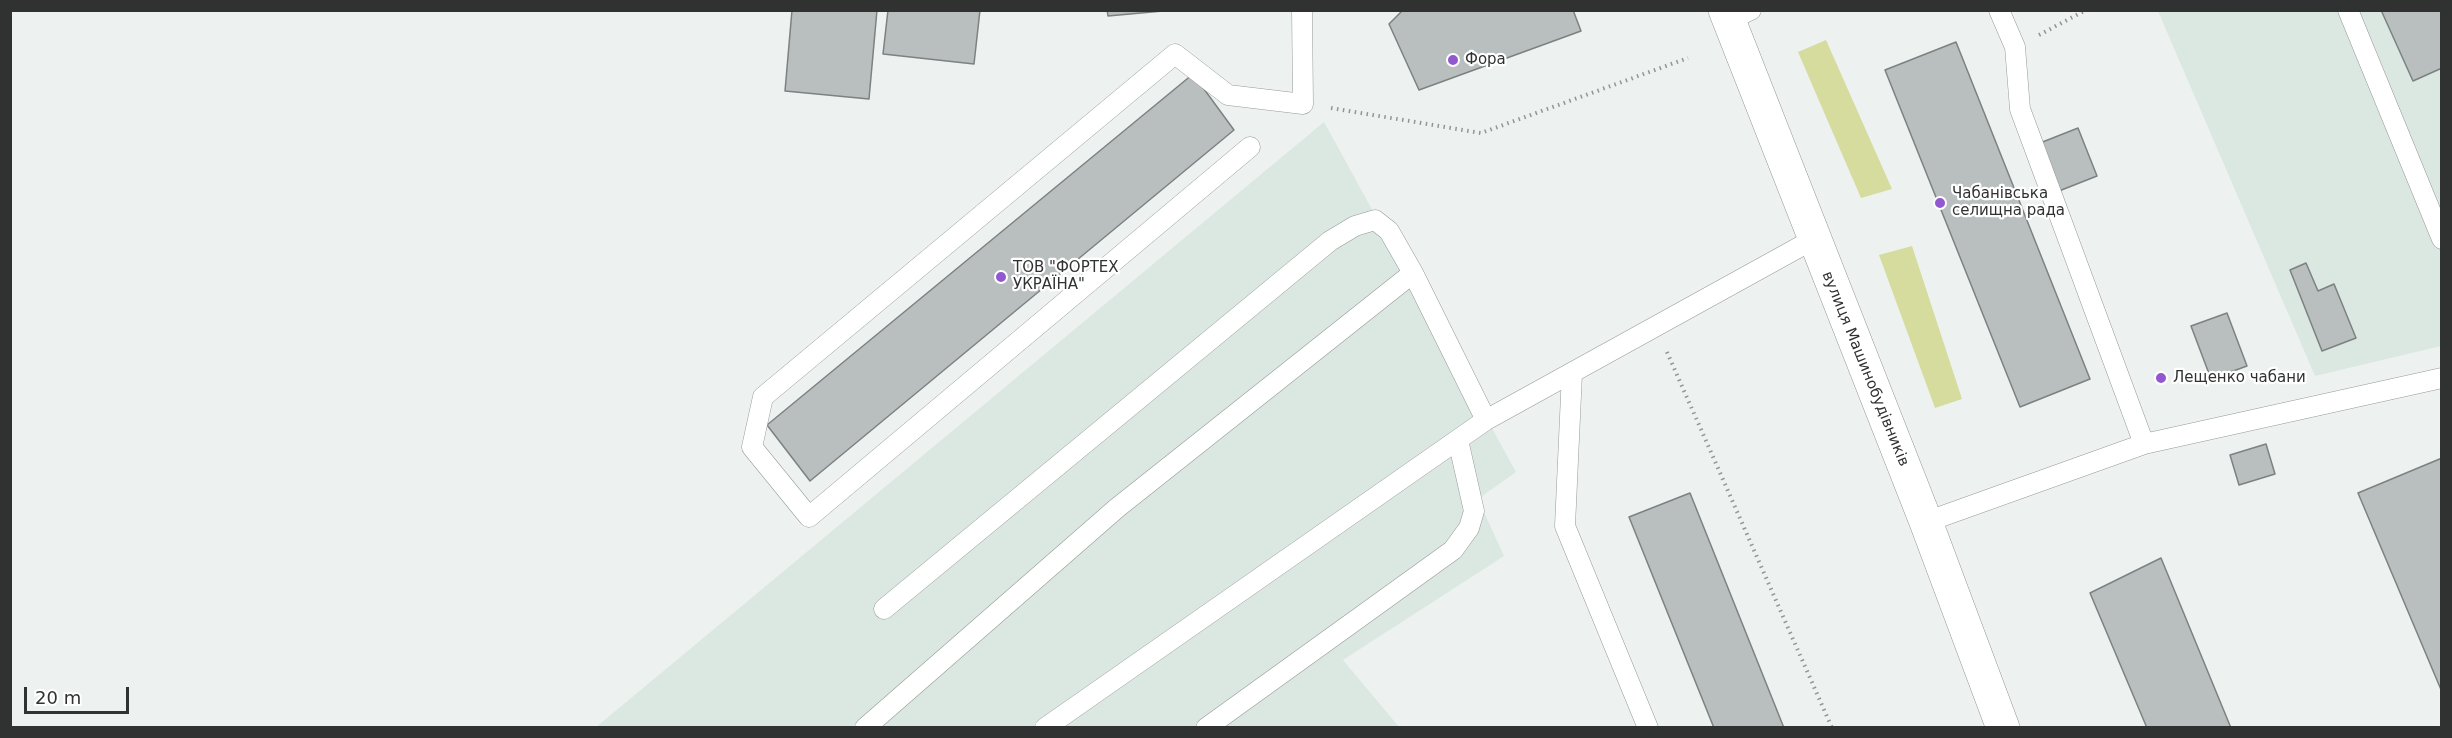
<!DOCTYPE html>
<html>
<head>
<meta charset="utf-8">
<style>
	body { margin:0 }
	#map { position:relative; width:2452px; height:738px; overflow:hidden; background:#edf2f0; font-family:"DejaVu Sans",sans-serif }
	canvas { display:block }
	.frame { position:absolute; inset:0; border:12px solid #303231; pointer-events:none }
	.scale { position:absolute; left:24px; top:687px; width:105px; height:27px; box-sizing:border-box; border:3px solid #303231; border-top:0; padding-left:8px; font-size:18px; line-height:21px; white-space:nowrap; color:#303231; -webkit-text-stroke:4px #fff; paint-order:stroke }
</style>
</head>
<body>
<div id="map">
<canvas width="2452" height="738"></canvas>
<div class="frame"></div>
<div class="scale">20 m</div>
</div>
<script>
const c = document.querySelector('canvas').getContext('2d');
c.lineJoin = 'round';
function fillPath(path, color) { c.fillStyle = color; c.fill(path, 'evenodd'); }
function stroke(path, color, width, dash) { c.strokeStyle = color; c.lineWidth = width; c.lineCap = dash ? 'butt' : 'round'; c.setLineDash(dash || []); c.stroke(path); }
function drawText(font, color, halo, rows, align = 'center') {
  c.font = font + ' "DejaVu Sans",sans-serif'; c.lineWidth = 4.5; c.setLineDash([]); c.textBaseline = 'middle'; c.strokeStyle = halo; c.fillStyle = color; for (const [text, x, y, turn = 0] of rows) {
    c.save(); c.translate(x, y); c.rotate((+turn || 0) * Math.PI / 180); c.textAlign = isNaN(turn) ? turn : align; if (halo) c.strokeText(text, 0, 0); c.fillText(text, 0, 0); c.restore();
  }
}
const built = new Path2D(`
	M2158,11H2441V346L2315,376Z
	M1324,122L1516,472L1478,499L1504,556L1343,660L1399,727L595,728Z`);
const green = new Path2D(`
	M1826,40L1892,189L1861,198L1798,52Z
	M1912,246L1962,399L1935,408L1879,255Z`);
const building = new Path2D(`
	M792,10H877L869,99L785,91Z
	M888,10H980L974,64L883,54Z
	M1107,10H1174L1108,16Z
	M1403,10H1573L1581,31L1419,90L1389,24Z
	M2381,10H2442V68L2413,81Z
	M1956,42L2090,379L2020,407L1885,70Z
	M1193,74L1234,130L810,481L767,425Z
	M2078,128L2097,176L2059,191L2040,143Z
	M2306,263L2318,291L2334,284L2356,338L2322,351L2290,270Z
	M2227,313L2247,366L2211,379L2191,326Z
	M2266,444L2275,474L2239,485L2230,455Z
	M2442,458V692L2358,493Z
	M1690,493L1784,728H1714L1629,517Z
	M2161,558L2231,728H2147L2090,593Z`);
const path = new Path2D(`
	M2039,35L2086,10
	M1331,108L1481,133L1688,58
	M1667,352L1832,728`);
const service = new Path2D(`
	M1999,10L2015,47L2020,109L2144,444
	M2348,10L2442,239
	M1729,20L1751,10
	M1250,147L809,517L752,447L763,397L1175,54L1228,95L1303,104L1302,10
	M1572,373L1565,526L1648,728
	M1926,522L2144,444L2442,378
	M884,609L1330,241L1355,226L1375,220L1389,231L1413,273L1486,420
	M865,728L1117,508L1413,273
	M1045,728L1486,420L1814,239
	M1206,728L1453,550L1469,528L1474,511L1458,440`);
const tertiary = new Path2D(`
	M1725,10L1926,522L2003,728`);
const markers = [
	[1453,60,6,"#9258cf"],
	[1940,203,6,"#9258cf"],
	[1001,277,6,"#9258cf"],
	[2161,378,6,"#9258cf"]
];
const poiNames = [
	["Фора",1465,60],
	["Чабанівська",1952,194],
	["селищна рада",1952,211],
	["ТОВ \"ФОРТЕХ",1013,268],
	["УКРАЇНА\"",1013,285],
	["Лещенко чабани",2173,378]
];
const streetNames = [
	["вулиця Машинобудівників",1865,369,68]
];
fillPath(built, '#dbe7e1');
fillPath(green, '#d6db9e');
fillPath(building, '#b9bebe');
stroke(building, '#7c8181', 1.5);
stroke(service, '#959a98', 21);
stroke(tertiary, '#959a98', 34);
stroke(path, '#929594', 4, [1.5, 4.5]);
stroke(service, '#fff', 20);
stroke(tertiary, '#fff', 33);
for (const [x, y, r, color] of markers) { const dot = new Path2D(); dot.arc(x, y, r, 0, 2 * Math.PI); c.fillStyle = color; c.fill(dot); stroke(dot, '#fff', 2); }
drawText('15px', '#303231', '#fff', poiNames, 'left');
drawText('15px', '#303231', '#fff', streetNames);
</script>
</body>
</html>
